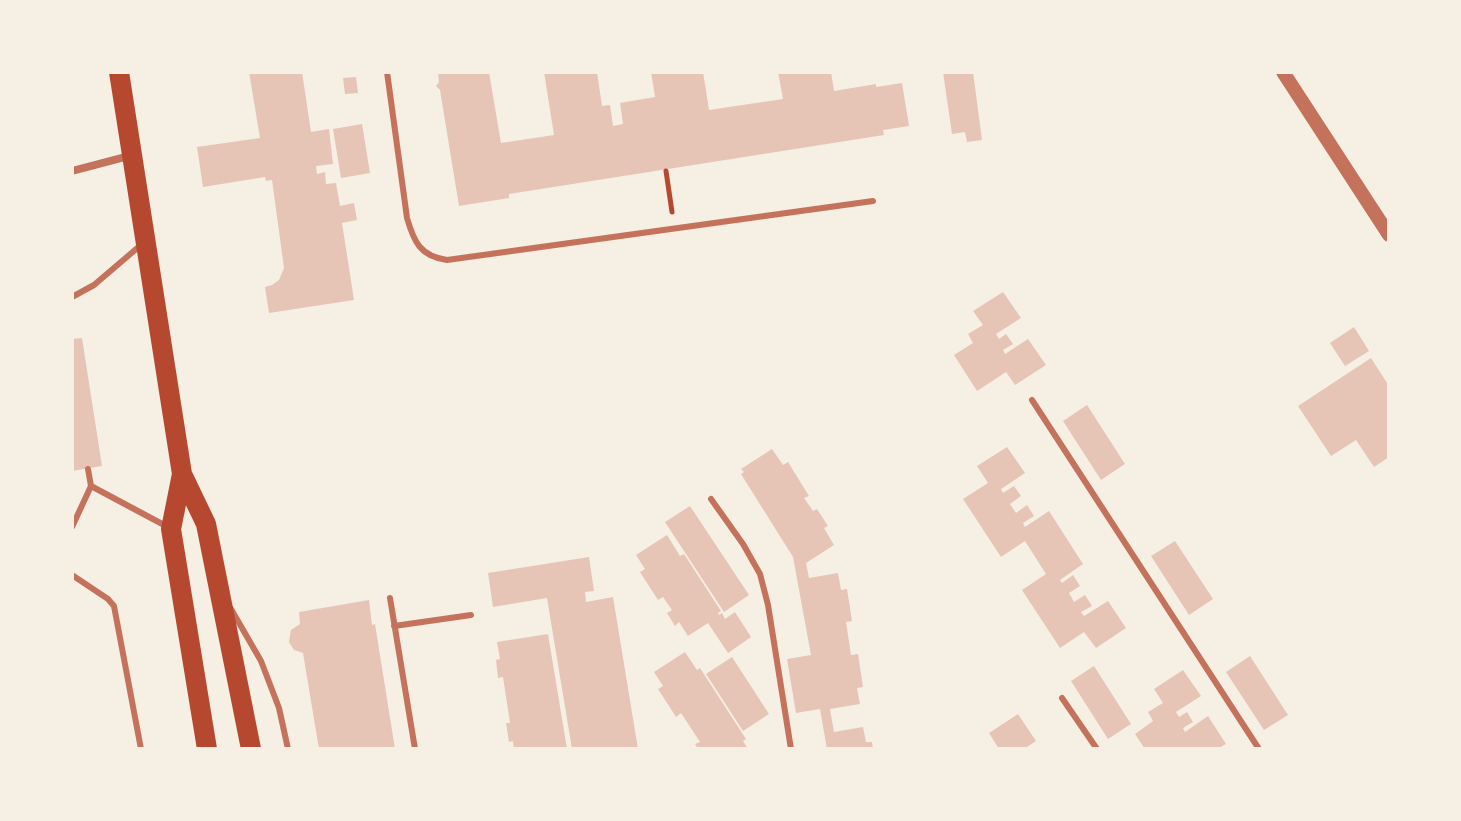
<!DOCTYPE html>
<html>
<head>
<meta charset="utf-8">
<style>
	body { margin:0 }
	#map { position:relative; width:1461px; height:821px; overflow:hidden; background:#f6efe4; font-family:Quicksand,sans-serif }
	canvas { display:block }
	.frame { position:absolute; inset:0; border:74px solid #f6efe4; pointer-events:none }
</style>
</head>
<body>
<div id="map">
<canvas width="1461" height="821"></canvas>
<div class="frame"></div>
</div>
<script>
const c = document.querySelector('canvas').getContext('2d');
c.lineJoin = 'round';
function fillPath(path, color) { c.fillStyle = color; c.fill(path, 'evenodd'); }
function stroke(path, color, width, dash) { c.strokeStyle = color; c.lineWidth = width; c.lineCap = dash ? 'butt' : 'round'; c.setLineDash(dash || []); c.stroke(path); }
const building = new Path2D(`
	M249,72H302L311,132L329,129L333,164L316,166L317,174L325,172L326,184L336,183L340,206L354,203L357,220L342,223L354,300L269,313L265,287L272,285L279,280L284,268L272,180L266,181L265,177L203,187L197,147L260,138Z
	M438,72H489L501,143L554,135L544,72H597L602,106L610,105L613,126L623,124L620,103L655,97L651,72H703L709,110L783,99L778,72H831L834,91L876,84V87L902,83L909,126L883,130L884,135L509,194V198L459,206L440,90L436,86L439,82Z
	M943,72H973L982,140L967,142L965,132L952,134Z
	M356,77L358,93L345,94L343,78Z
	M362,124L370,173L341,178L333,129Z
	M1003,292L1021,318L996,334L999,339L1006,334L1013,344L1003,350L1005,354L1028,339L1046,365L1015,385L1006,372L977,391L954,355L973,343L968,334L983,325L973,311Z
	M1354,327L1369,351L1345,366L1330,343Z
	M82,338L102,466L72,471V339Z
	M1371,358L1389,386V457L1374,467L1356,440L1331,456L1298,406Z
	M1087,405L1125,464L1101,480L1063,421Z
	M1007,447L1025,473L1001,489L1003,493L1014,486L1021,496L1010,504L1016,513L1027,505L1034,516L1023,523L1025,527L1049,511L1083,564L1060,580L1062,583L1073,575L1080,586L1069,593L1074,602L1085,595L1092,606L1081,612L1084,616L1108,601L1126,628L1096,648L1084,632L1060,648L1022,590L1046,574L1025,541L1001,557L963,499L988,483L977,466Z
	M772,449L783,465L788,462L809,496L804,498L813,511L817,509L828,526L824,528L834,545L806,563L809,578L838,573L841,590L847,589L852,621L846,622L851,655L858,654L863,687L857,688L860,704L830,709L834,732L863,727L866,742H872L873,749H827L820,709L796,713L787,659L811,655L793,557L741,474L744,472L741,469Z
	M690,506L749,595L724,612L665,522Z
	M667,535L680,556L684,554L721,611L718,613L719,615L722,613L725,619L735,612L751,637L728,653L708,623L688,636L679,622L675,626L667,613L672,610L663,597L658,600L640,572L645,569L636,555Z
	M1175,541L1213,599L1189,615L1151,556Z
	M589,557L594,591L585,592L586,602L613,597L638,749H572L547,598L493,607L488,573Z
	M369,600L372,625L375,624L395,749H319L303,653L294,650L289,642L291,630L300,624L299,612Z
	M548,634L567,749H514L513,741L509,742L506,723H510L503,677L498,678L496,660L500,659L497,642Z
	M685,652L697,670L700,668L746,739L743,741L748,749H698L695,744L700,742L681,713L676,717L658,689L663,686L654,672Z
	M1250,656L1288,715L1264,730L1226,672Z
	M732,657L769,714L743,731L706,674Z
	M1094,666L1131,724L1108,739L1071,681Z
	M1183,670L1201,696L1176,712L1179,717L1187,712L1193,722L1183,728L1185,732L1208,716L1226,744L1217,749H1145L1135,734L1153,721L1148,712L1163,703L1154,689Z
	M1018,714L1036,741L1024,749H999L989,733Z`);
const path = new Path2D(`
	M666,171L672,212`);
const service = new Path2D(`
	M387,72L407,218C414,242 420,256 447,260L873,201
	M72,297L94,285L142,244
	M1032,400L1259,749
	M91,486L166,526
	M711,499L743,544L760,574L768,605L791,749
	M72,527L91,486L88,469
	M72,575L108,599L114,606L141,749
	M390,598L415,749
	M231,609L261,661L279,708L288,749
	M394,626L471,615
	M1062,698L1097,749`);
const minor = new Path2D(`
	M72,171L129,156`);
const tertiary = new Path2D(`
	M1283,72L1389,235`);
const primary = new Path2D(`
	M119,72L182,474L206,524L251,749
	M182,474L171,529L207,749`);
fillPath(building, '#e6c5b7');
stroke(path, '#b5482f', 5);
stroke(service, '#c5725c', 6);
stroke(minor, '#c5725c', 8);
stroke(tertiary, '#c5725c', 14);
stroke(primary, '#b5482f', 20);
</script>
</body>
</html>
